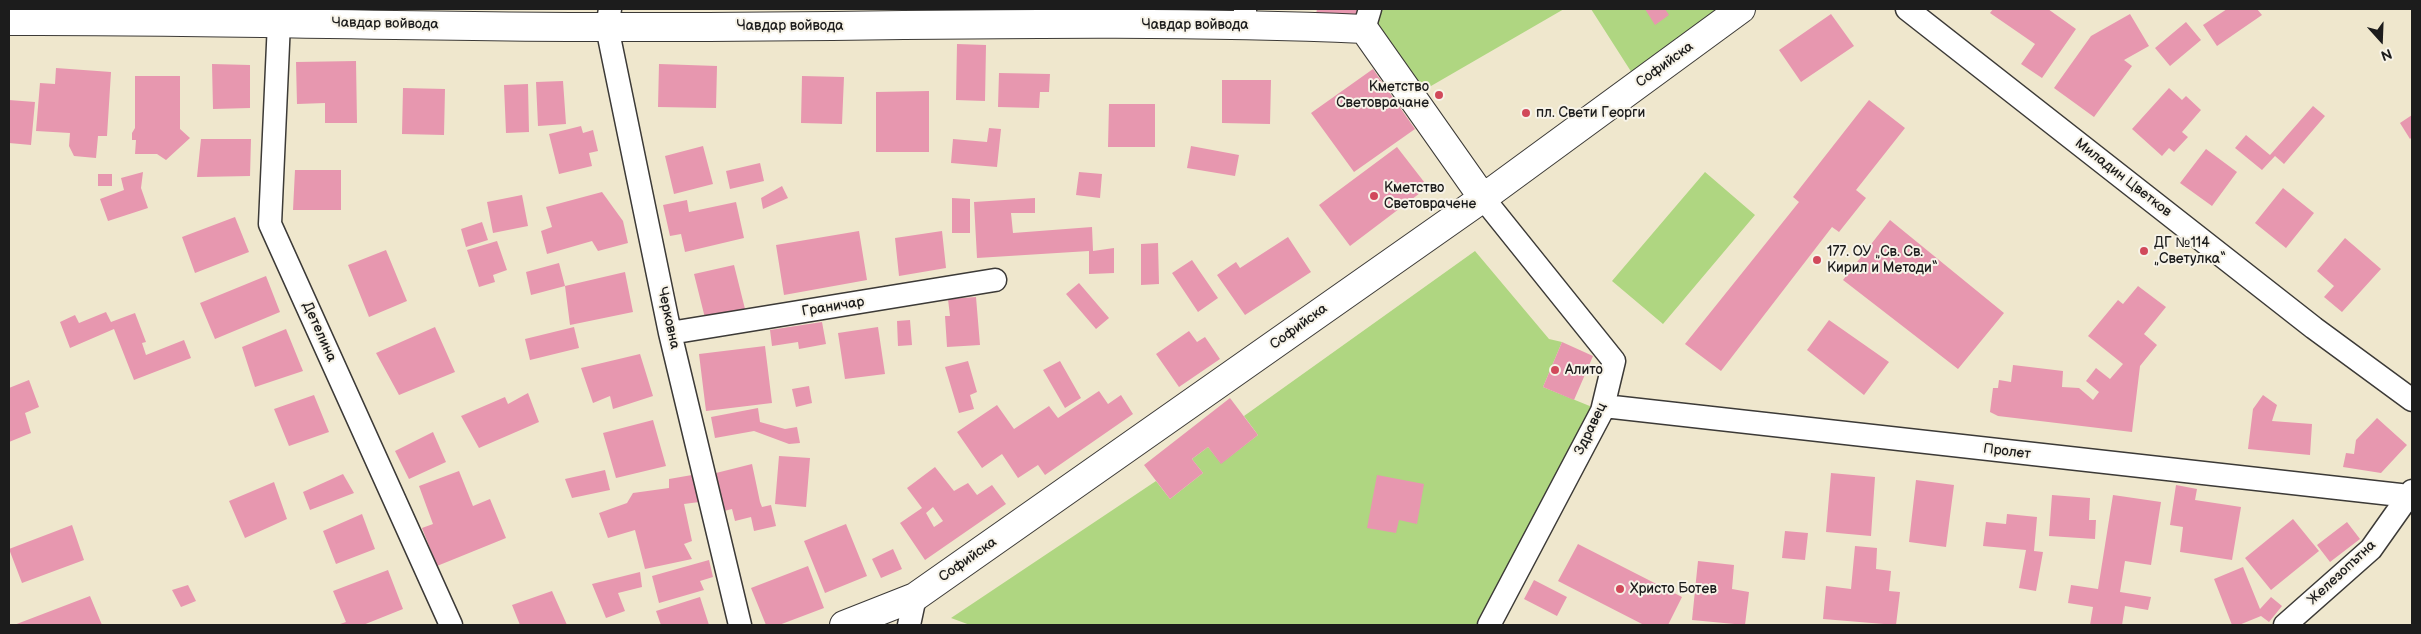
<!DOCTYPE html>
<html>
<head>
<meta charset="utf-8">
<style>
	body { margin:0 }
	#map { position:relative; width:2421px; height:634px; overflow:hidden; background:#efe7cd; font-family:"Balsamiq Sans",sans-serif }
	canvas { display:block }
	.frame { position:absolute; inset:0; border:10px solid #1c1c1c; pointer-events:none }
	.north { position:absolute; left:2356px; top:15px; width:50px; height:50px; -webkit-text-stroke:4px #f7f3e8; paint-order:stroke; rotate:160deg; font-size:14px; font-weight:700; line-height:20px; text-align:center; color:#1c1c1c }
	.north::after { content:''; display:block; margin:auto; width:18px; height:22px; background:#1c1c1c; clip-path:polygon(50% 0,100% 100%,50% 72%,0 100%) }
</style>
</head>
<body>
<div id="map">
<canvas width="2421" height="634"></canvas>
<div class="frame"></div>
<div class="north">N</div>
</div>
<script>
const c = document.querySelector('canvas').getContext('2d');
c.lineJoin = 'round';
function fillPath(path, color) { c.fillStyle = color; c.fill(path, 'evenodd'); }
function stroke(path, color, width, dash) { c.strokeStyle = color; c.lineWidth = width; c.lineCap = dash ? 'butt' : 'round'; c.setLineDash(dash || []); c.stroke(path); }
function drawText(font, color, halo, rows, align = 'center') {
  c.font = font + ' "Balsamiq Sans",sans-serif'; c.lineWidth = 4; c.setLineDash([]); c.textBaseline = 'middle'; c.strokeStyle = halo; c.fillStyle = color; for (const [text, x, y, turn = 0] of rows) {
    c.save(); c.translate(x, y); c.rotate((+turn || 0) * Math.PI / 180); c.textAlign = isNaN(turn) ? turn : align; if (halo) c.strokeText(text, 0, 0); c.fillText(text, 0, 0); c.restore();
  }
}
const green = new Path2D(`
	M1370,9H1564L1412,97Z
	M1591,9H1742L1639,84Z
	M1705,172L1755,215L1663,324L1612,281Z
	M1475,251L1549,339L1562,342L1543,387L1602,411L1489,625H970L951,618L1156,481L1170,499L1203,473L1192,459L1208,447L1221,463L1258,435L1244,416Z`);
const building = new Path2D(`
	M1317,9H1358V17L1316,14Z
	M1645,9H1665L1669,15L1655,25Z
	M1993,9H2048L2076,29L2042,78L2021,64L2035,44L1990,13Z
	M2227,9H2257L2262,15L2217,46L2203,25Z
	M1831,14L1854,46L1801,82L1779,50Z
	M2130,14L2149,46L2124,60L2132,66L2094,117L2054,88L2091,36Z
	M2186,22L2201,40L2170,66L2155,48Z
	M957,44L986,45L985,101L956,100Z
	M356,61L357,123H325V103L297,104L296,62Z
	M212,64L250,65V108L213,109Z
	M659,64L717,66L716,108L658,107Z
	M56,68L111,72L107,136H98L96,158L74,156L69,146L70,133L36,131L40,83L55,84Z
	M1373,69L1415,129L1354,172L1311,113Z
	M999,73L1050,74L1049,92H1040L1039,108L998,107Z
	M135,76H180V129L190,138L166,160L157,154H135L136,140H132V133L135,128Z
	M802,76L844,77L842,124L801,123Z
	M1222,80H1271L1270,124L1222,123Z
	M563,81L566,124L538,126L536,82Z
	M528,84L529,132L506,133L504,85Z
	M403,88L445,89L444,135L402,134Z
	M2169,88L2182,100L2186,96L2201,110L2182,132L2188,137L2174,152L2169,148L2162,156L2132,129Z
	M929,91V152H876V92Z
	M9,100L35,102L31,145L9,143Z
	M1869,100L1905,128L1856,190L1866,198L1839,232L1832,227L1721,371L1685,344L1799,202L1793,197Z
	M1109,104H1155V147H1108Z
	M2313,106L2325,116L2284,164L2275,156L2262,170L2235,148L2246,135L2270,155Z
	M2412,115V137L2410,139L2400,123Z
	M581,126L583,133L593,130L598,151L589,153L592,166L559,174L549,134Z
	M989,128L1001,129L997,167L951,163L953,139L987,142Z
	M201,139H251L250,176L197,177Z
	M703,146L713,184L674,194L665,156Z
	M1191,146L1239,155L1235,176L1187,168Z
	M1397,147L1428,187L1350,246L1319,205Z
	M2206,149L2237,172L2212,206L2180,183Z
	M760,163L764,181L730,189L726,171Z
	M295,170H341V210H293Z
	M143,172L141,188L148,208L108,221L100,199L124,190L121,178Z
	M1079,172L1102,174L1100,198L1076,195Z
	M98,174H112V186H98Z
	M782,186L788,198L763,209L761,198Z
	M2283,188L2314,213L2286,248L2255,223Z
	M602,192L623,221L628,243L598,251L592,241L547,254L541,231L552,227L546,207Z
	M522,195L528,226L493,233L487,202Z
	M952,198L970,199V233H952Z
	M1035,198V213H1011L1013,233L1092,227L1093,251L1114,248V273L1089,274V251L977,258L974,202Z
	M687,200L689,212L736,202L744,238L685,252L681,234L670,236L663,205Z
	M235,217L249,252L195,273L182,237Z
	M1890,220L2004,313L1958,369L1843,280Z
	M482,222L488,240L466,247L461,229Z
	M859,231L867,280L784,295L776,245Z
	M942,231L946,268L899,276L895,238Z
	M1288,237L1311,272L1245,315L1217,275L1236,262L1240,268Z
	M2345,238L2381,269L2342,312L2324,297L2334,286L2317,271Z
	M497,241L507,270L493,275L495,282L479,287L467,250Z
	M1158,243L1159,284L1141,285V244Z
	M386,250L407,301L369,317L348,265Z
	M1192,260L1218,298L1198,312L1172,273Z
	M559,263L565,286L531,295L526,272Z
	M734,265L745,309L705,318L694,274Z
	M625,272L633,312L570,325L565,286Z
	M266,276L280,312L215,339L200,303Z
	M1079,283L1109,318L1096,329L1066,294Z
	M2138,286L2166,307L2144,334L2157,345L2140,366L2132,432L1998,416L1990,412L1993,388H1998L1999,380L2011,382L2013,365L2063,371L2062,387L2079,388L2093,400L2099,392L2086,381L2096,368L2110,379L2123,364L2088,336L2118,300L2123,304Z
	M976,297L980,345L947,347L945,316H950L948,299Z
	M106,312L111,322L135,313L146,342L142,343L146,355L184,340L191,358L134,380L114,329L70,348L60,322L75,315L79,323Z
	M910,320L912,345L898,346L897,321Z
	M1829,320L1889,362L1864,395L1807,350Z
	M822,322L826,344L799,349L798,342L772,346L770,330Z
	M435,327L455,372L399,395L376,353Z
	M574,327L579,348L530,360L525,339Z
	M878,327L885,374L845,379L838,333Z
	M286,329L303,371L255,387L242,347Z
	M1189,331L1197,342L1205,337L1220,359L1179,387L1156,354Z
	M1562,342L1593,356L1574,400L1543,387Z
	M765,346L772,403L706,411L699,354Z
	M640,354L653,396L613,409L610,396L593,403L581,368Z
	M968,361L977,392L970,395L974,409L959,413L945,367Z
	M1060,361L1081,398L1065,408L1043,370Z
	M29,380L39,407L25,413L31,433L9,442V388Z
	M809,386L812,403L796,407L792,389Z
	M1099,391L1108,404L1121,395L1133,414L1045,475L1038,465L1018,478L1002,454L982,468L957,432L997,405L1014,429L1049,406L1058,418Z
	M528,393L539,422L479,448L461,416L505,397L508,404Z
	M314,395L329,432L289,446L274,409Z
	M2263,395L2277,405L2272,421L2312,424L2310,455L2248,449L2253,409Z
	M1230,398L1258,435L1221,464L1208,447L1192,459L1203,473L1170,499L1144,465Z
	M758,408L760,422L785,429L797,427L800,443L789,444L754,431L715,438L711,417Z
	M2377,418L2407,445L2381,473L2343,467L2346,453L2354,454L2356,440Z
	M653,420L666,466L616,478L603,433Z
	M433,432L446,462L409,479L395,451Z
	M779,456L810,458L806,507L775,504Z
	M752,464L760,502L762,507L771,505L776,526L754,531L751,517L735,521L732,509L724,511L716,473Z
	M935,467L954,491L968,483L977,495L992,485L1006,504L925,560L900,523L922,508L907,488ZM933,507L943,521L934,527L926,513Z
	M605,470L610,490L572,498L565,479Z
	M459,471L473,506L490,499L506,538L437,566L422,528L433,524L419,486Z
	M1831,473L1875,477L1871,536L1826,532Z
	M343,474L354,493L310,510L303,492Z
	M692,475L699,502L684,504L692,541L684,544L692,559L645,569L635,530L608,538L599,513L627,503L633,493L669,488V479Z
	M1377,475L1424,484L1417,524L1399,520L1396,533L1367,528Z
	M1916,480L1954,485L1946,547L1909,542Z
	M274,482L287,519L245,538L229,501Z
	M2176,485L2197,489L2195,500L2241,507L2232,560L2180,552L2183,527L2170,525Z
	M2052,495L2090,498L2089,520H2096L2095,539L2049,536Z
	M2113,495L2161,502L2151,565L2125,561L2120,592L2151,597L2148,610L2125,606L2122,625H2090L2093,607L2068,603L2071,585L2098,589Z
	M362,514L375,549L336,564L323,531Z
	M2007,514L2037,517L2034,551L2043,552L2036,591L2019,588L2026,550L1983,546L1986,522L2006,524Z
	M2293,519L2319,551L2271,590L2245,558Z
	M2347,522L2360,539L2330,562L2317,545Z
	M846,524L867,576L825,593L804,541Z
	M72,525L84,560L22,583L9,549Z
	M1785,531L1808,533L1805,560L1782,558Z
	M1578,544L1682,597L1668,625H1644L1558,581Z
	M1855,546L1877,548L1876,569L1891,571L1889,591L1900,592L1896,625L1823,619L1826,586L1851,589Z
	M893,549L902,569L881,578L872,559Z
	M709,560L713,577L700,581L704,590L659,603L652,576Z
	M1698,561L1734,565L1732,589L1749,592L1745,625L1692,620Z
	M808,566L824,608L779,625H766L751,588Z
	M2243,567L2260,609L2271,597L2282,606L2269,622L2261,616L2239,625H2232L2214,579Z
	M388,570L403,609L363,625H337L346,622L333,591Z
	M640,572L642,587L618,593L625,611L606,618L592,584Z
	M1534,580L1567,597L1557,616L1524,599Z
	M188,585L196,601L181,607L172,590Z
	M552,591L567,625H520L512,605Z
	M90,596L102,625H14Z
	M700,597L709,625H661L656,611Z`);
const minor = new Path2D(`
	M610,9L607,27L670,333L740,625
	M1907,9L2314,328L2412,400
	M279,22L270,224L451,625
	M1245,24V9
	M1364,29L1370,9
	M1483,198L1614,361L1602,411L1489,625
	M670,333L995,280
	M1604,406L2409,496
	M909,625L915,597
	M2285,625L2371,549L2412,491`);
const tertiary = new Path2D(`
	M9,21C209,20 408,27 608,27C860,28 1112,18 1364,29L1483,198
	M844,625L915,597L1483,198L1741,9`);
const markers = [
	[1439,95,5,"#d1495b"],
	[1526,113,5,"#d1495b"],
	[1374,196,5,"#d1495b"],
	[2144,251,5,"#d1495b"],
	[1817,260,5,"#d1495b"],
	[1555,370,5,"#d1495b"],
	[1620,589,5,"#d1495b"]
];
const streetNames = [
	["Чавдар войвода",385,24,1],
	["Чавдар войвода",1195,25],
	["Чавдар войвода",790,26],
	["Софийска",1665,65,-36],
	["Миладин Цветков",2123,178,38],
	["Граничар",833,307,-9],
	["Черковна",668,318,78],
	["Софийска",1299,327,-36],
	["Детелина",319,332,66],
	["Здравец",1591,429,-64],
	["Пролет",2007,452,7],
	["Софийска",968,560,-35],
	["Железопътна",2342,573,-43]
];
const poiNames = [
	["Кметство",1429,87,"right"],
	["Световрачане",1429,103,"right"],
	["пл. Свети Георги",1536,113],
	["Кметство",1384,188],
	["Световрачене",1384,204],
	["ДГ №114",2154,243],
	["„Светулка“",2154,259],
	["177. ОУ „Св. Св.",1827,252],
	["Кирил и Методи“",1827,268],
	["Алито",1565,370],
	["Христо Ботев",1630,589]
];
fillPath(green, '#afd681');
fillPath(building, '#e797af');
stroke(minor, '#3c3a37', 25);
stroke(tertiary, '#3c3a37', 30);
stroke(minor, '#fff', 22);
stroke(tertiary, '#fff', 28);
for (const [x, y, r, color] of markers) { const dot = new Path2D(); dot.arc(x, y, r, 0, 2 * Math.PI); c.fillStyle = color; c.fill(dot); stroke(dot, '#f7f3e8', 2); }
drawText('14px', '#1c1c1c', '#f7f3e8', streetNames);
drawText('14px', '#1c1c1c', '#f7f3e8', poiNames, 'left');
</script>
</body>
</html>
